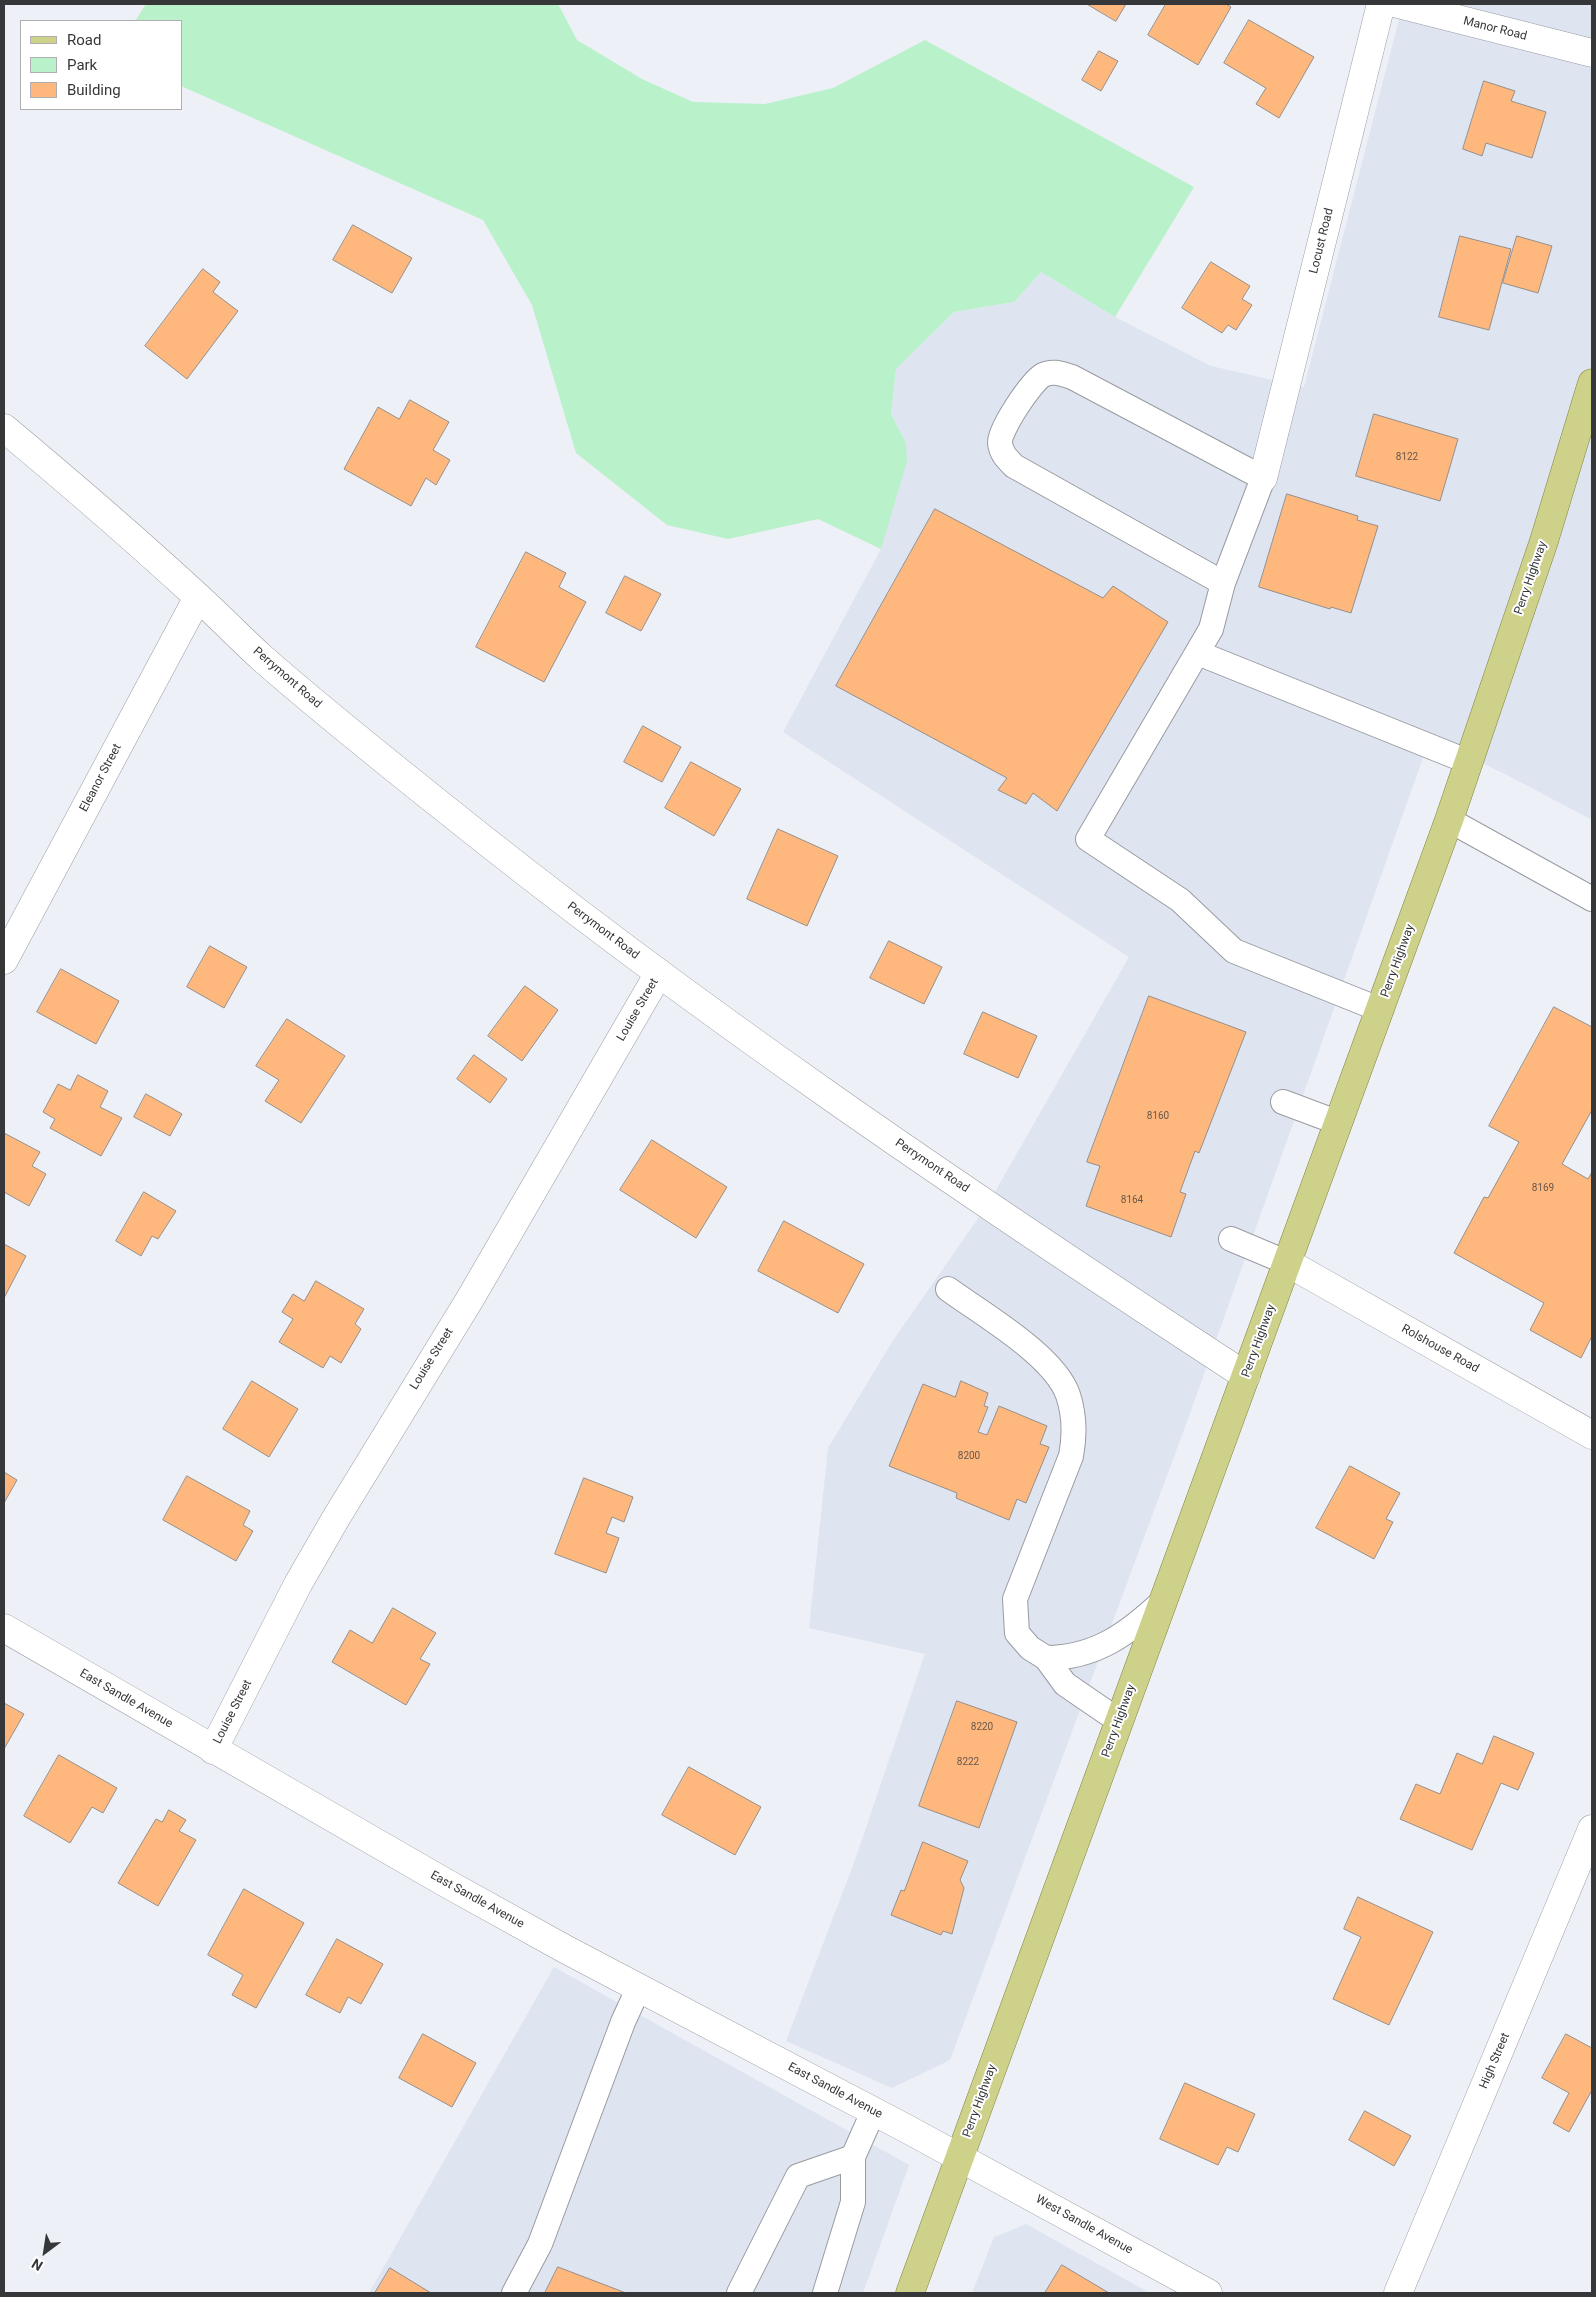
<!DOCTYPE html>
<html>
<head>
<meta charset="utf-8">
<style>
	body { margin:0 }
	#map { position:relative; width:1596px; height:2297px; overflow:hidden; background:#edf0f6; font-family:Roboto,sans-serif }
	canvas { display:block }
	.frame { position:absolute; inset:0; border:5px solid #363739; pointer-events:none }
	.legend { position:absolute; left:20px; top:20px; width:162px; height:90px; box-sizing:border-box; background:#fff; border:1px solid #afafb0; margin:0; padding:6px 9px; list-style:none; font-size:15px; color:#363739 }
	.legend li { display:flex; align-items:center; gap:10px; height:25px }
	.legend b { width:25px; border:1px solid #afafb0 }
	.north { position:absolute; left:20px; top:2227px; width:50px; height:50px; -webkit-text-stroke:4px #fff; paint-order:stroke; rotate:211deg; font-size:14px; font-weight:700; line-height:20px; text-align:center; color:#363739 }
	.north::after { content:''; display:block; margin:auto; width:18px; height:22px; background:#363739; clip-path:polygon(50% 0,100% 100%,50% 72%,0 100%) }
</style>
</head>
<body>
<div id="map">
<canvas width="1596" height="2297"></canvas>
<div class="frame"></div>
<ul class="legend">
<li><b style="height:6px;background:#cdd18a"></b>Road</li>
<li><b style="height:14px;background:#b9f1cb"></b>Park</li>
<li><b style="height:14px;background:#feb87e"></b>Building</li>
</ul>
<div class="north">N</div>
</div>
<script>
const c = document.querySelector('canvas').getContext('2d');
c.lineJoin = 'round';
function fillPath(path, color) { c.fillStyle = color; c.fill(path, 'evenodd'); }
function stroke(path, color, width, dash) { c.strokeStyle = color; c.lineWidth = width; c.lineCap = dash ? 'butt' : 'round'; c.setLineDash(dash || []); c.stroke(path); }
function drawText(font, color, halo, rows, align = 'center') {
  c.font = font + ' Roboto,sans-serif'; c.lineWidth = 4; c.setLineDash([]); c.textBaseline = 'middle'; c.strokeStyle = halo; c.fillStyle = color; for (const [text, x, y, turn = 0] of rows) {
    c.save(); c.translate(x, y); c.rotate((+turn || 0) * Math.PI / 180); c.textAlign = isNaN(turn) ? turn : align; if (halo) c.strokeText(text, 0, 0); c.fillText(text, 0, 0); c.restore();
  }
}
const built = new Path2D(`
	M1403,4H1592V820L1507,775L1430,738L1188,1419L950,2060L892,2088L786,2041L855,1860L925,1654L809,1628L828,1448L892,1342L988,1204L1129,957L783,732L881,549L906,443L891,414L896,369L954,312L1014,302L1041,272L1115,317L1211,366L1304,387Z
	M554,1967L909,2165L863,2293H369Z
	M1026,2224L1150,2293H972L994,2237Z`);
const green = new Path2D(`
	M146,4H558L577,40L642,79L693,102L765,104L833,88L925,40L1194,187L1115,317L1041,272L1014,302L954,312L896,369L891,414L906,443L907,461L881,549L818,519L728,539L667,525L576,453L532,305L483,220L181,86V21H135Z`);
const building = new Path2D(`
	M1087,4H1126L1116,21Z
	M1166,4H1226L1231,7L1198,65L1148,35Z
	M1249,20L1314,57L1279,118L1256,104L1266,88L1224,63Z
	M1099,51L1118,61L1101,91L1082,80Z
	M1484,81L1515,91L1511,101L1546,112L1532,158L1486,143L1482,156L1463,149Z
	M353,225L412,258L392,293L333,260Z
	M1460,236L1511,249L1489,330L1439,317Z
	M1517,236L1552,246L1538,293L1503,283Z
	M1211,262L1250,286L1242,299L1252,305L1236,330L1228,325L1222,333L1182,308Z
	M203,269L220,282L213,292L238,311L187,379L145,346Z
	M410,400L449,422L433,450L450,460L436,485L426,478L411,506L344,469L378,407L399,419Z
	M1374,414L1458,439L1440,501L1356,476Z
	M1287,494L1358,516L1357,520L1378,526L1351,613L1331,607L1330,609L1259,587Z
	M935,509L1103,598L1113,586L1168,622L1057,811L1033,793L1026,804L998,790L1007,778L836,686Z
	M526,552L566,573L559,587L586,602L544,682L476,647Z
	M625,576L661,594L641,631L606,613Z
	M643,726L681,747L662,782L624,762Z
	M691,762L741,789L714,836L665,808Z
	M778,829L838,856L807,926L747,899Z
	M889,941L942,967L924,1004L870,978Z
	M210,946L247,967L224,1008L187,987Z
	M61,969L119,1001L96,1044L37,1012Z
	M525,986L558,1010L522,1061L488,1036Z
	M1149,996L1246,1032L1199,1153L1195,1151L1180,1192L1186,1194L1171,1237L1086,1206L1100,1166L1087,1162Z
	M1554,1007L1592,1027V1110L1562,1164L1588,1179L1592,1172V1336L1581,1358L1530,1330L1544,1303L1454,1253L1484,1197L1488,1198L1519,1142L1489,1126Z
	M983,1012L1037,1036L1018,1078L964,1054Z
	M287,1019L345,1056L301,1123L265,1101L279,1080L256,1066Z
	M474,1055L507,1079L490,1103L457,1079Z
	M78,1075L108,1091L100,1107L122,1118L101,1156L50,1128L55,1119L43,1112L58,1084L70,1090Z
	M146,1094L182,1114L170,1136L134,1117Z
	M4,1133L40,1152L32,1166L46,1174L29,1206L4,1192Z
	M652,1140L727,1187L696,1238L620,1190Z
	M144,1192L176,1211L158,1239L152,1236L141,1256L116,1241Z
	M784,1221L864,1264L838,1313L758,1271Z
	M4,1244L26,1256L4,1298Z
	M316,1281L364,1309L355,1324L361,1329L341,1363L330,1356L323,1368L279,1342L293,1319L282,1312L293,1294L304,1301Z
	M252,1381L298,1409L269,1457L223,1429Z
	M961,1381L988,1393L984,1406L988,1407L978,1432L987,1435L999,1406L1047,1426L1040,1444L1049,1447L1026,1503L1017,1499L1009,1520L956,1498L957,1493L889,1466L923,1384L955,1397Z
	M1350,1466L1400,1493L1386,1519L1393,1522L1374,1559L1316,1528Z
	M4,1472L17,1480L4,1503Z
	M187,1476L250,1511L243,1525L253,1531L236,1561L163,1520Z
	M584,1478L633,1497L624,1522L612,1517L606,1533L619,1538L606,1573L555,1554Z
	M393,1608L436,1633L420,1659L430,1664L406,1705L332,1662L350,1630L372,1643Z
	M957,1701L1017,1722L979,1828L919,1806Z
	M4,1703L24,1714L4,1749Z
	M1494,1736L1534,1753L1518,1790L1501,1783L1472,1850L1400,1819L1416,1784L1440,1794L1457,1753L1482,1764Z
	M59,1755L117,1788L103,1813L92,1807L70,1843L24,1816Z
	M689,1767L761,1807L735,1855L662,1815Z
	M169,1810L186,1820L179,1831L196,1840L158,1906L118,1883L156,1819L162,1822Z
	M923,1842L968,1861L960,1880L964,1888L952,1934L943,1931L941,1935L891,1915L901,1890L904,1891Z
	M244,1889L304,1923L256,2008L232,1995L243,1975L208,1955Z
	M1358,1897L1433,1932L1389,2025L1333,1999L1361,1937L1344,1929Z
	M337,1939L383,1964L361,2004L348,1997L340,2013L306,1995Z
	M423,2034L476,2063L452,2107L399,2078Z
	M1566,2034L1592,2048V2090L1569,2132L1553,2123L1569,2093L1542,2078Z
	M1185,2083L1255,2114L1238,2152L1227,2147L1218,2165L1160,2139Z
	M1365,2111L1411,2136L1394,2166L1349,2140Z
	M1062,2265L1109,2293H1045Z
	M558,2267L626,2293H545Z
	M390,2268L431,2293H375Z`);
const lane = new Path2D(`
	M1223,583L1014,466C1007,459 1001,453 1000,443C999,430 1031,382 1043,375C1053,370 1062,374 1072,377L1263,478L1223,583L1211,629L1088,839L1180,900L1234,951L1381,1010
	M1198,653L1469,762
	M1449,820L1592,899
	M1283,1102L1339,1123
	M1231,1239L1288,1263
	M948,1289C982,1314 1054,1355 1068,1395C1075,1416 1075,1435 1071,1456L1015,1599L1017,1633L1030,1648L1046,1658L1065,1684L1119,1721
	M1046,1658C1096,1658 1129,1633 1164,1600
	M514,2293L540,2244L623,2022L639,1987
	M739,2293L798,2176L853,2157
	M825,2293L853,2202V2157L873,2112`);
const street = new Path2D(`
	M1398,4L1592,53
	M1263,478L1381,4
	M4,960L198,597
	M1288,1263L1592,1435
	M4,1628L446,1883L565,1949L909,2130L1208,2293
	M213,1750L298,1584L336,1518L470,1299L659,973
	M1398,2293L1592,1829`);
const secondary = new Path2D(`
	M4,428C70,483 136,540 199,598C221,618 241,639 262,658C319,708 379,756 438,803C695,1010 970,1196 1246,1376`);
const primary = new Path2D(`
	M910,2293L1449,820L1544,541L1592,383`);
const numberNames = [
	["8122",1407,457],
	["8160",1158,1116],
	["8169",1543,1188],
	["8164",1132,1200],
	["8200",969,1456],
	["8220",982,1727],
	["8222",968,1762]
];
const streetNames = [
	["Manor Road",1495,29,14],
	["Locust Road",1322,241,-76],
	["Perry Highway",1531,578,-71],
	["Perrymont Road",287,678,41],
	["Eleanor Street",101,778,-62],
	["Perrymont Road",603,931,37],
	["Perry Highway",1398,961,-70],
	["Louise Street",638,1010,-60],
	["Perrymont Road",932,1166,34],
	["Perry Highway",1259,1341,-70],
	["Rolshouse Road",1440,1349,29],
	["Louise Street",432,1359,-58],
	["East Sandle Avenue",126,1699,30],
	["Louise Street",233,1712,-63],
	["Perry Highway",1119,1721,-70],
	["East Sandle Avenue",477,1900,29],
	["High Street",1495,2061,-67],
	["East Sandle Avenue",835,2091,28],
	["Perry Highway",980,2101,-70],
	["West Sandle Avenue",1084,2225,29]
];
fillPath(built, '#dfe4f1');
fillPath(green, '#b9f1cb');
fillPath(building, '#feb87e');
stroke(building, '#948f8b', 1);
stroke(lane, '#989ba0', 26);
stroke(street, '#989ba0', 29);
stroke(secondary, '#989ba0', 29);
stroke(primary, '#82873b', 29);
stroke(lane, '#fff', 24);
stroke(street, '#fff', 28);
stroke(secondary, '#fff', 28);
stroke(primary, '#cdd18a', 28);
drawText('10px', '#68574a', null, numberNames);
drawText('12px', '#363739', '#fff', streetNames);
</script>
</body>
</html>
